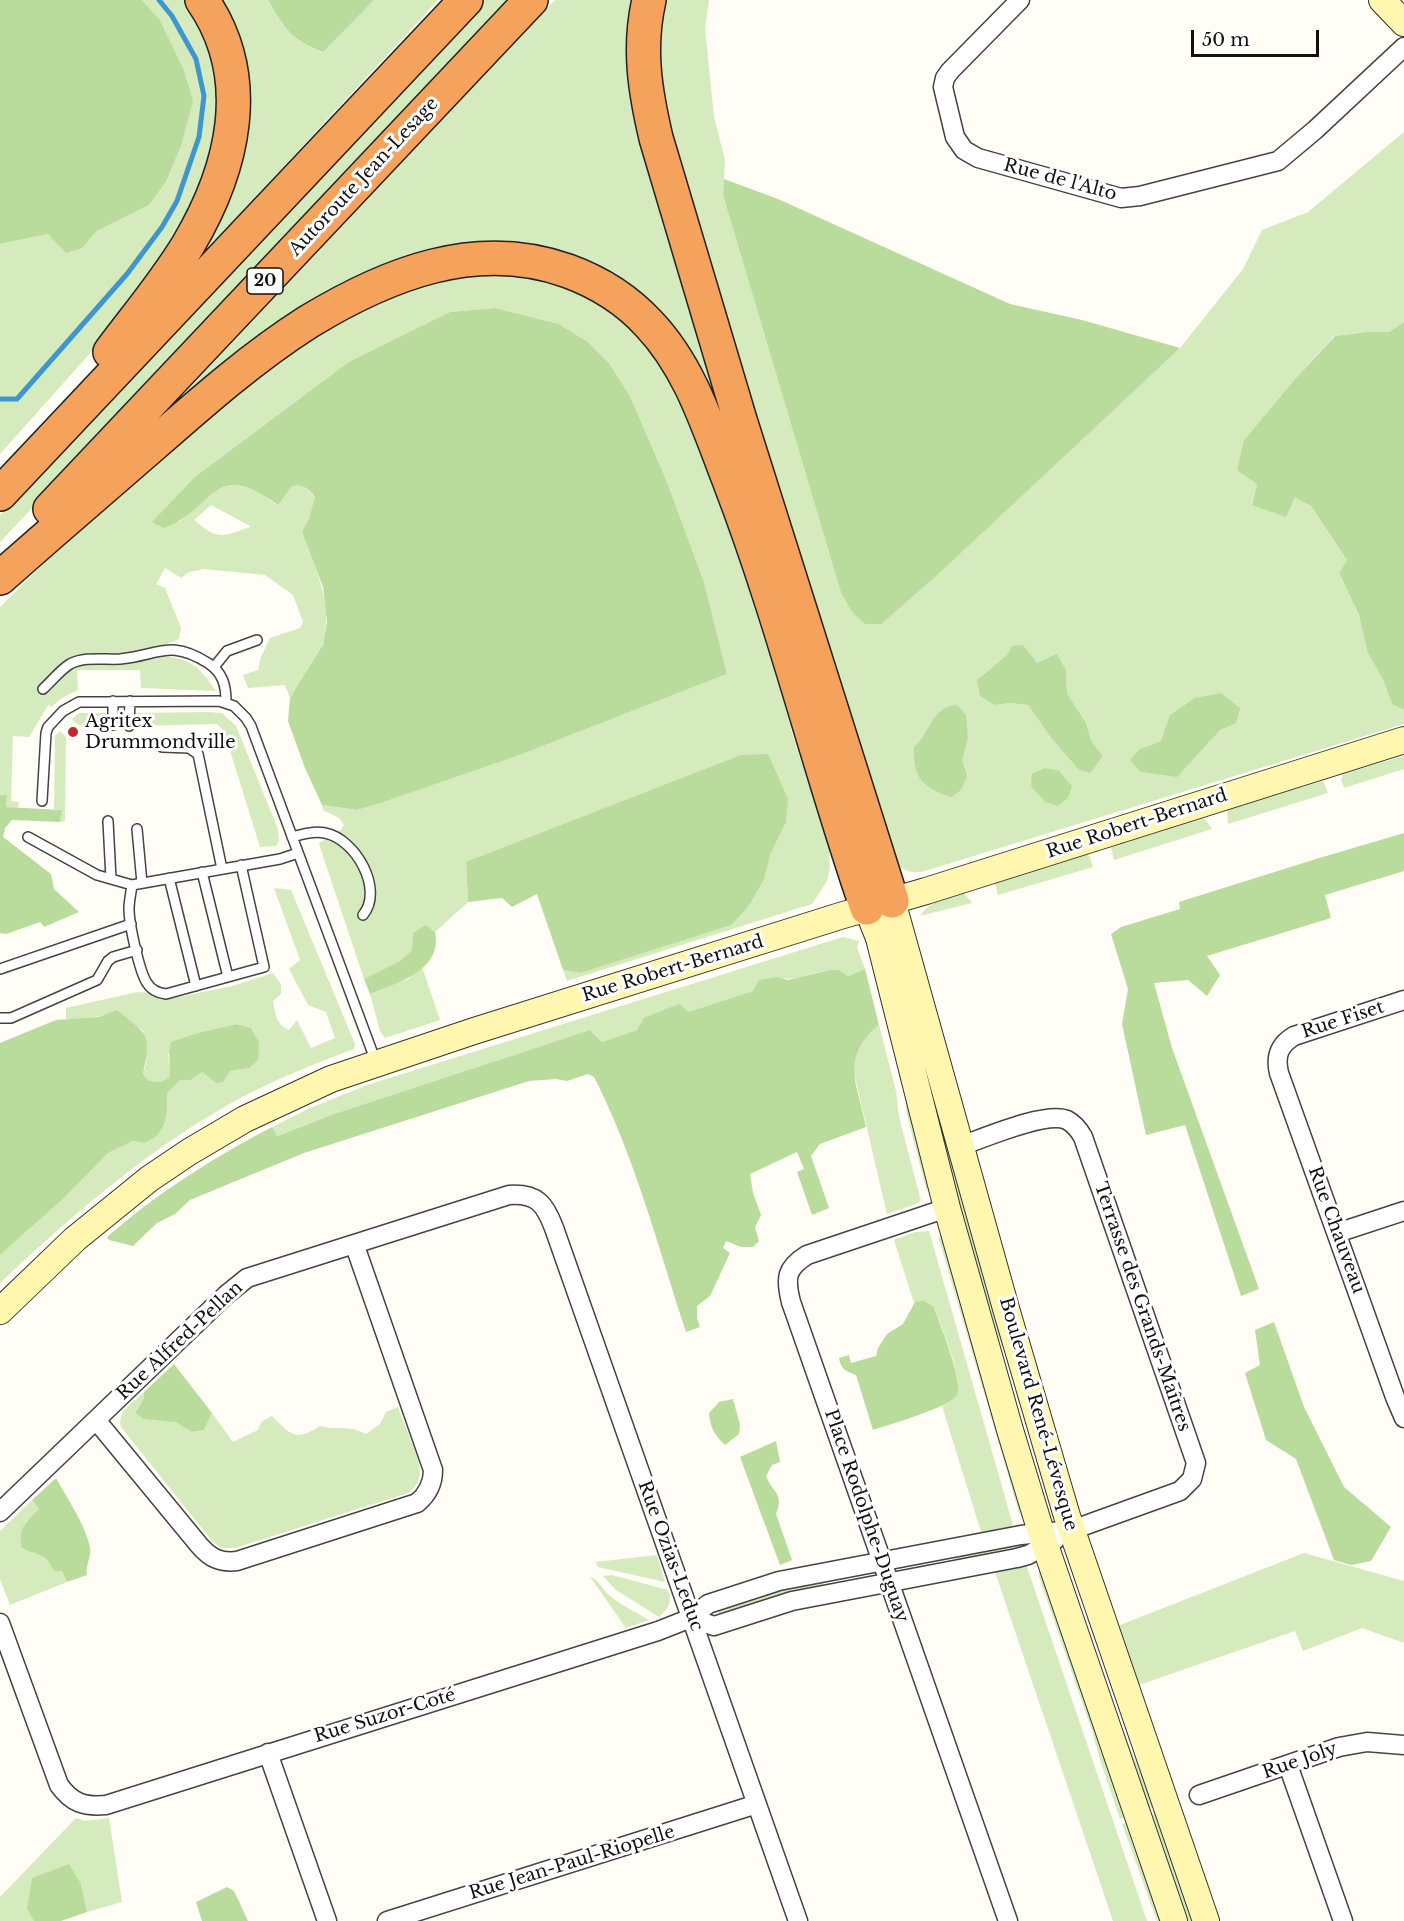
<!DOCTYPE html>
<html>
<head>
<meta charset="utf-8">
<style>
	body { margin:0 }
	#map { position:relative; width:1404px; height:1921px; overflow:hidden; background:#fffdf5; font-family:"Libre Baskerville",serif }
	canvas { display:block }
	.scale { position:absolute; left:1191px; top:30px; width:128px; height:27px; box-sizing:border-box; border:3px solid #111; border-top:0; padding-left:8px; font-size:18px; line-height:21px; white-space:nowrap; color:#111; -webkit-text-stroke:4px #fff; paint-order:stroke }
</style>
</head>
<body>
<div id="map">
<canvas width="1404" height="1921"></canvas>
<div class="scale">50 m</div>
</div>
<script>
const c = document.querySelector('canvas').getContext('2d');
c.lineJoin = 'round';
function fillPath(path, color) { c.fillStyle = color; c.fill(path, 'evenodd'); }
function stroke(path, color, width, dash) { c.strokeStyle = color; c.lineWidth = width; c.lineCap = dash ? 'butt' : 'round'; c.setLineDash(dash || []); c.stroke(path); }
function drawText(font, color, halo, rows, align = 'center') {
  c.font = font + ' "Libre Baskerville",serif'; c.lineWidth = 6; c.setLineDash([]); c.textBaseline = 'middle'; c.strokeStyle = halo; c.fillStyle = color; for (const [text, x, y, turn = 0] of rows) {
    c.save(); c.translate(x, y); c.rotate((+turn || 0) * Math.PI / 180); c.textAlign = isNaN(turn) ? turn : align; if (halo) c.strokeText(text, 0, 0); c.fillText(text, 0, 0); c.restore();
  }
}
const green = new Path2D(`
	M142,0H186L202,27L215,66L218,114L206,174L185,222L142,288L92,351L0,454V244L48,234L82,248L97,231L149,205L166,182L181,146L183,68L160,20Z
	M212,0H268C284,28 291,40 322,52L374,0H438L221,234L205,248L225,189Z
	M485,0H513L0,542V515Z
	M555,0H641L749,477L656,319L464,251L151,429Z
	M665,0H709L705,28L714,117L725,160L723,195L841,593L852,612L865,624H881L1180,348L1243,269L1262,230L1308,212L1404,132V322L1389,332H1366L1334,336L1294,380L1244,440L1257,484L1252,504L1295,496L1311,506L1347,560L1339,573L1359,615L1367,651L1383,680L1392,704L1404,710V724L928,870C910,876 899,870 890,853L668,132L658,50ZM1007,655L1037,663L1057,655L1066,670L1067,693L1086,723L1092,742L1103,756L1078,769L1051,738L1028,705L1010,703L995,705L977,680ZM1235,723L1220,730L1140,749L1161,741Z
	M510,271L554,281L594,298L649,341L688,405L774,656L792,733L829,847L830,868L827,881L812,904L567,981L563,970L580,973L764,879L771,853L786,824L466,862L468,902L435,932L426,925L413,937L412,950L400,961L364,979L319,844C327,836 338,837 344,825L339,818L323,810L322,805L357,810L378,804L517,756L727,674L704,582L667,482L630,396L609,363L588,342L559,324L495,308L450,312L350,361L196,476L178,523C217,487 229,469 277,505L292,486C303,484 308,488 315,498L309,518L302,532C315,567 334,605 323,643C319,660 300,683 290,698L285,685L248,688L243,675L258,670L261,657L270,638L300,628L303,622L293,595L265,575L204,569L189,572L181,578L165,568L156,584L165,588L181,628L179,639L159,647L161,656C192,659 199,666 216,691L141,688L140,670H77L78,690L62,698L51,707L49,704L29,737L13,736L11,801L19,802L18,808L6,807L7,795H0V607L80,528L164,451L307,337L383,298L464,272ZM211,505L250,526V527C221,537 219,541 194,520Z
	M207,712L222,713L236,726L278,829L279,841L276,846L260,847L224,731L217,724L134,726V713Z
	M79,713H109V725H78L72,719Z
	M60,731L66,737L65,821L60,822L61,810L54,809L55,736Z
	M1404,756V769L1344,788L1341,780L1343,774Z
	M1323,781L1328,793L1228,824L1227,810Z
	M1204,818L1212,829L1114,860L1111,847Z
	M1087,853L1090,857L1093,867L998,895L995,883Z
	M274,888L291,890L355,1044L354,1049C309,1066 263,1084 221,1109C139,1157 69,1218 0,1283V1255L63,1199L108,1153L133,1141L145,1143L157,1136L164,1125L167,1112V1094L180,1080H191L202,1072L216,1083L230,1071L249,1068L251,1028L237,1024L201,1032L168,1054L171,1070L169,1078L160,1082L149,1081L143,1074L146,1064L143,1031L117,1011C100,1017 85,1020 66,1019V1008L137,992L152,993L160,999H169L232,986L273,973L281,984V994L273,1001C275,1013 276,1025 289,1030L297,1020L311,1048L335,1038L326,1012L308,1005L289,969L300,960Z
	M963,892L972,903L920,916C931,900 946,898 963,892Z
	M843,937L859,941L857,947L865,969L848,976C824,960 803,985 778,977L754,991L602,1042L590,1030L334,1114L276,1136L272,1127L308,1109L367,1085Z
	M422,967L440,1020L385,1038L380,1031L370,994L408,979Z
	M879,1025L896,1091L899,1117L921,1201L916,1204L887,1214L854,1073C854,1050 861,1040 879,1025Z
	M905,1089L929,1184L927,1192L906,1111Z
	M932,1090L1006,1346L1002,1347L976,1273L928,1091Z
	M929,1231L1013,1525L1006,1531L982,1535L942,1406C947,1403 954,1400 957,1395C964,1379 940,1324 934,1307L916,1302L914,1303L894,1240L915,1232Z
	M938,1236L943,1239L1022,1503L1020,1516Z
	M144,1392V1398L135,1412L175,1422L192,1432L204,1430L212,1413L233,1442L258,1430L261,1422L272,1416C291,1435 295,1442 320,1426C338,1431 348,1424 366,1434L380,1424L386,1412L398,1407C403,1423 420,1458 420,1472C420,1481 415,1488 408,1493L235,1548H221L212,1541L121,1427C116,1412 135,1401 144,1392Z
	M32,1500L39,1509L25,1523L31,1553C44,1555 48,1559 54,1571L62,1570L67,1582L10,1605L0,1579V1531Z
	M1017,1544L1020,1545V1549L956,1562L955,1560L957,1556Z
	M1304,1553L1404,1581V1643L1362,1628L1303,1651L1295,1631L1136,1686L1115,1627Z
	M657,1555L665,1582L598,1567L596,1562Z
	M1026,1564L1147,1921H1113L995,1572Z
	M1039,1571L1043,1576L1127,1816L1120,1819L1100,1760L1092,1731L1039,1577Z
	M612,1575L668,1590C673,1602 668,1609 659,1617L616,1590L603,1576Z
	M590,1577C599,1580 602,1588 608,1594C620,1605 636,1612 649,1620L626,1628Z
	M820,1583H823V1588L721,1615L718,1612L719,1610L784,1588Z
	M1120,1724L1155,1807L1146,1809L1116,1725Z
	M1158,1812L1196,1921H1185L1148,1816Z
	M76,1818L85,1821L109,1818L122,1902L87,1912L81,1884L27,1909L34,1921H0V1897Z
	M1128,1822L1163,1921H1157L1122,1824Z`);
const forest = new Path2D(`
	M0,0H142L160,20L183,68L193,101L181,146L166,182L149,205L97,231L82,248L66,253L48,234L0,244Z
	M268,0H374L323,52C291,40 284,28 268,0Z
	M724,179L778,199L1010,304L1082,320L1180,348L935,577L881,624H865L852,612L841,593L723,195Z
	M495,308L559,324L588,342L609,363L630,396L667,482L704,582L727,674L517,756L378,804L357,810L322,805L305,768L288,721L290,698L323,645L327,622L323,587L302,532L309,518L315,497C308,488 303,484 292,486L278,505C212,457 215,509 164,528L152,522L196,476L350,361L450,312Z
	M1404,322V710L1392,704L1383,680L1367,651L1359,615L1339,573L1347,560L1311,506L1295,497L1286,517L1252,505L1257,484L1237,470L1244,440L1294,380L1335,336L1366,332H1389Z
	M1023,645L1037,663L1057,654L1066,670L1067,693L1086,723L1092,742L1103,756L1090,773L1078,769L1051,738L1028,705L1010,703L995,705L980,696L977,680L1007,655L1012,646Z
	M1221,693L1240,708L1236,723L1220,730L1177,777L1141,772L1130,760L1140,749L1161,741L1170,715L1195,698Z
	M957,705L966,715L968,738L962,760L967,776L961,790L951,797C923,787 913,779 914,747C932,732 929,708 957,705Z
	M768,754L788,799L786,823L771,853L764,879L748,907L731,925L580,973L563,970L537,894L512,907L502,898L468,902L466,862L741,755Z
	M1045,768L1059,771L1072,786L1068,798L1058,806L1045,802L1031,786L1032,774Z
	M0,795H7L6,807L62,810L60,822L12,820L5,828L3,837L51,874L54,889L79,912L44,927L40,922L6,934L0,933Z
	M1404,833V871L1325,895L1331,918L1207,956L1220,975L1207,996L1188,980L1154,983L1172,1048L1259,1289L1241,1296L1185,1125L1146,1135L1122,1024L1128,989L1111,934L1121,927L1180,909L1179,902L1316,859Z
	M426,925L435,932C443,970 398,983 370,994L364,979L400,961L412,950L413,933Z
	M865,969L879,1025C839,1058 858,1084 866,1127L820,1144L811,1156L829,1208L812,1215L797,1172L804,1169L797,1152L750,1174L753,1193L761,1215L755,1227L759,1241L753,1247H741L726,1241L723,1248L730,1253L710,1296L697,1306V1318L700,1327L686,1332C658,1247 635,1157 594,1077L588,1074L567,1081L556,1079L529,1081L304,1153L219,1188L190,1200L175,1214L157,1223L133,1246L109,1240L107,1237C157,1193 213,1158 272,1127L277,1136L334,1114L590,1030L602,1042L637,1030L644,1018L679,1004L689,1012L753,991L759,980L778,977L788,980L829,970H838L848,976Z
	M117,1010C147,1034 152,1034 143,1074L149,1081L160,1082L169,1078C172,1066 167,1055 171,1042L201,1032L237,1024L251,1028L259,1043L258,1060L249,1068L230,1071L223,1082L216,1083L202,1072L191,1080H180L167,1094V1112L164,1125L157,1136L145,1143L133,1141L108,1153L63,1199L0,1255V1043L56,1020L99,1017Z
	M924,1301L934,1307C939,1324 964,1381 957,1395C951,1407 888,1425 873,1430L856,1375C845,1371 841,1369 839,1358L849,1355L851,1363L876,1356L878,1348L887,1334L903,1324L915,1302Z
	M1274,1322L1304,1407L1344,1487L1391,1527L1371,1561L1351,1565L1334,1560L1296,1459L1266,1440L1245,1373L1260,1365L1255,1330Z
	M174,1364L212,1413L204,1430L192,1432L175,1422L144,1419L135,1413L144,1398V1392Z
	M733,1399L740,1425L739,1434L725,1445C715,1436 710,1427 709,1413L719,1402Z
	M776,1441L780,1462L772,1465L766,1476C772,1492 785,1494 776,1514L792,1560L780,1565L740,1457Z
	M56,1478C68,1500 84,1522 90,1547C92,1557 85,1565 87,1575L67,1582L62,1571H54C44,1550 38,1558 21,1547C19,1527 25,1523 39,1509L32,1500Z
	M69,1864L81,1884L87,1912L61,1921H34L27,1909L32,1878Z
	M227,1887L234,1891L248,1921H202L196,1902Z`);
const stream = new Path2D(`
	M0,399H17L127,274L162,227L177,201L199,137L204,96L196,59L172,16L159,0`);
const lane = new Path2D(`
	M214,667L227,651L257,640
	M43,689C52,681 60,670 70,664C85,656 104,660 120,659C159,655 170,639 208,663C223,673 226,685 226,702
	M113,725V701
	M129,726L130,701
	M162,747L189,748L198,754L222,869
	M42,801L46,733L48,727L63,711L79,702L219,701L234,706L246,718L251,726L376,1062
	M108,821L111,879
	M137,829L142,883
	M28,837L97,875L132,885L280,859L298,853
	M292,837C303,834 314,831 325,833C356,839 384,890 363,915
	M202,872L228,977
	M169,878L196,986
	M132,885C131,893 129,901 129,909C129,923 139,971 147,983C151,990 158,993 166,994L264,967L241,865
	M0,969L131,924
	M0,1018H11L97,980L108,961L113,957L137,950`);
const street = new Path2D(`
	M1020,0L950,71L945,78L943,87L955,137L964,150L978,158L1121,198L1140,196L1278,161L1315,130L1404,47
	M1404,1000L1294,1036C1279,1045 1275,1056 1279,1073L1395,1397L1404,1418
	M947,1208L807,1255C786,1268 785,1278 791,1302L1008,1921
	M1337,1233L1404,1211
	M96,1420L199,1545C210,1558 220,1563 237,1561L417,1503C428,1494 433,1484 433,1470L355,1246
	M0,1512L226,1295L247,1278L509,1195C537,1193 545,1204 554,1228L798,1921
	M691,1618L714,1626L792,1601L1017,1558L1028,1555L1055,1540
	M0,1623L59,1785C72,1803 84,1807 106,1805L658,1631L691,1618L708,1604L779,1581L1021,1535L1072,1530L1180,1491L1192,1479L1196,1463L1083,1137C1079,1130 1075,1124 1067,1120C1046,1111 984,1138 961,1146
	M268,1753L327,1921
	M1288,1765L1343,1921
	M1199,1795L1339,1747L1367,1742L1404,1745
	M387,1921L757,1804`);
const secondary = new Path2D(`
	M1382,0L1404,23
	M892,901L1007,1312L1067,1516L1206,1921
	M867,908L879,938L947,1208L1010,1430L1045,1545L1174,1921
	M0,1311L75,1239L149,1179L189,1152L245,1119L331,1079L474,1031L840,916L926,891L1404,740`);
const highway = new Path2D(`
	M649,0C638,48 645,91 656,138L740,420L892,901
	M110,352C136,317 165,283 188,245C233,169 256,78 202,0
	M0,494L466,0
	M50,509L531,0
	M0,578C51,533 102,489 154,444C203,401 253,357 308,322C387,274 476,238 568,271C598,282 627,300 649,324C690,367 708,426 729,480C783,620 818,766 867,908`);
const markers = [
	[73,732,6,"#c4262e"]
];
const shields = [
	[265,281,36]
];
const shieldNames = [
	["20",265,281]
];
const streetNames = [
	["Autoroute Jean-Lesage",364,177,-47],
	["Rue de l'Alto",1060,180,15],
	["Rue Robert-Bernard",1137,824,-18],
	["Rue Robert-Bernard",673,969,-17],
	["Rue Fiset",1343,1020,-18],
	["Rue Chauveau",1336,1230,70],
	["Terrasse des Grands-Maîtres",1142,1307,71],
	["Rue Alfred-Pellan",180,1341,-43],
	["Boulevard René-Lévesque",1038,1414,74],
	["Place Rodolphe-Duguay",866,1516,71],
	["Rue Ozias-Leduc",670,1556,70],
	["Rue Suzor-Coté",385,1716,-17],
	["Rue Joly",1300,1761,-19],
	["Rue Jean-Paul-Riopelle",572,1863,-17]
];
const poiNames = [
	["Agritex",85,722],
	["Drummondville",85,743]
];
fillPath(green, '#d5ebbd');
fillPath(forest, '#b9dc9c');
stroke(stream, '#3f96cf', 5);
stroke(lane, '#444', 12);
stroke(street, '#444', 21);
stroke(secondary, '#333', 28);
stroke(highway, '#222', 36);
stroke(lane, '#fff', 9);
stroke(street, '#fff', 18);
stroke(secondary, '#fff6b0', 26);
stroke(highway, '#f5a25d', 33);
for (const [x, y, r, color] of markers) { const dot = new Path2D(); dot.arc(x, y, r, 0, 2 * Math.PI); c.fillStyle = color; c.fill(dot); stroke(dot, '#fff', 2); }
for (const [x, y, w] of shields) { const box = new Path2D(); box.roundRect(x - w / 2, y - 13, w, 26, 4.5); c.fillStyle = '#fff'; c.fill(box); stroke(box, '#111', 1.5); }
drawText('bold 16px', '#111', null, shieldNames);
drawText('18px', '#111', '#fff', streetNames);
drawText('18px', '#111', '#fff', poiNames, 'left');
</script>
</body>
</html>
